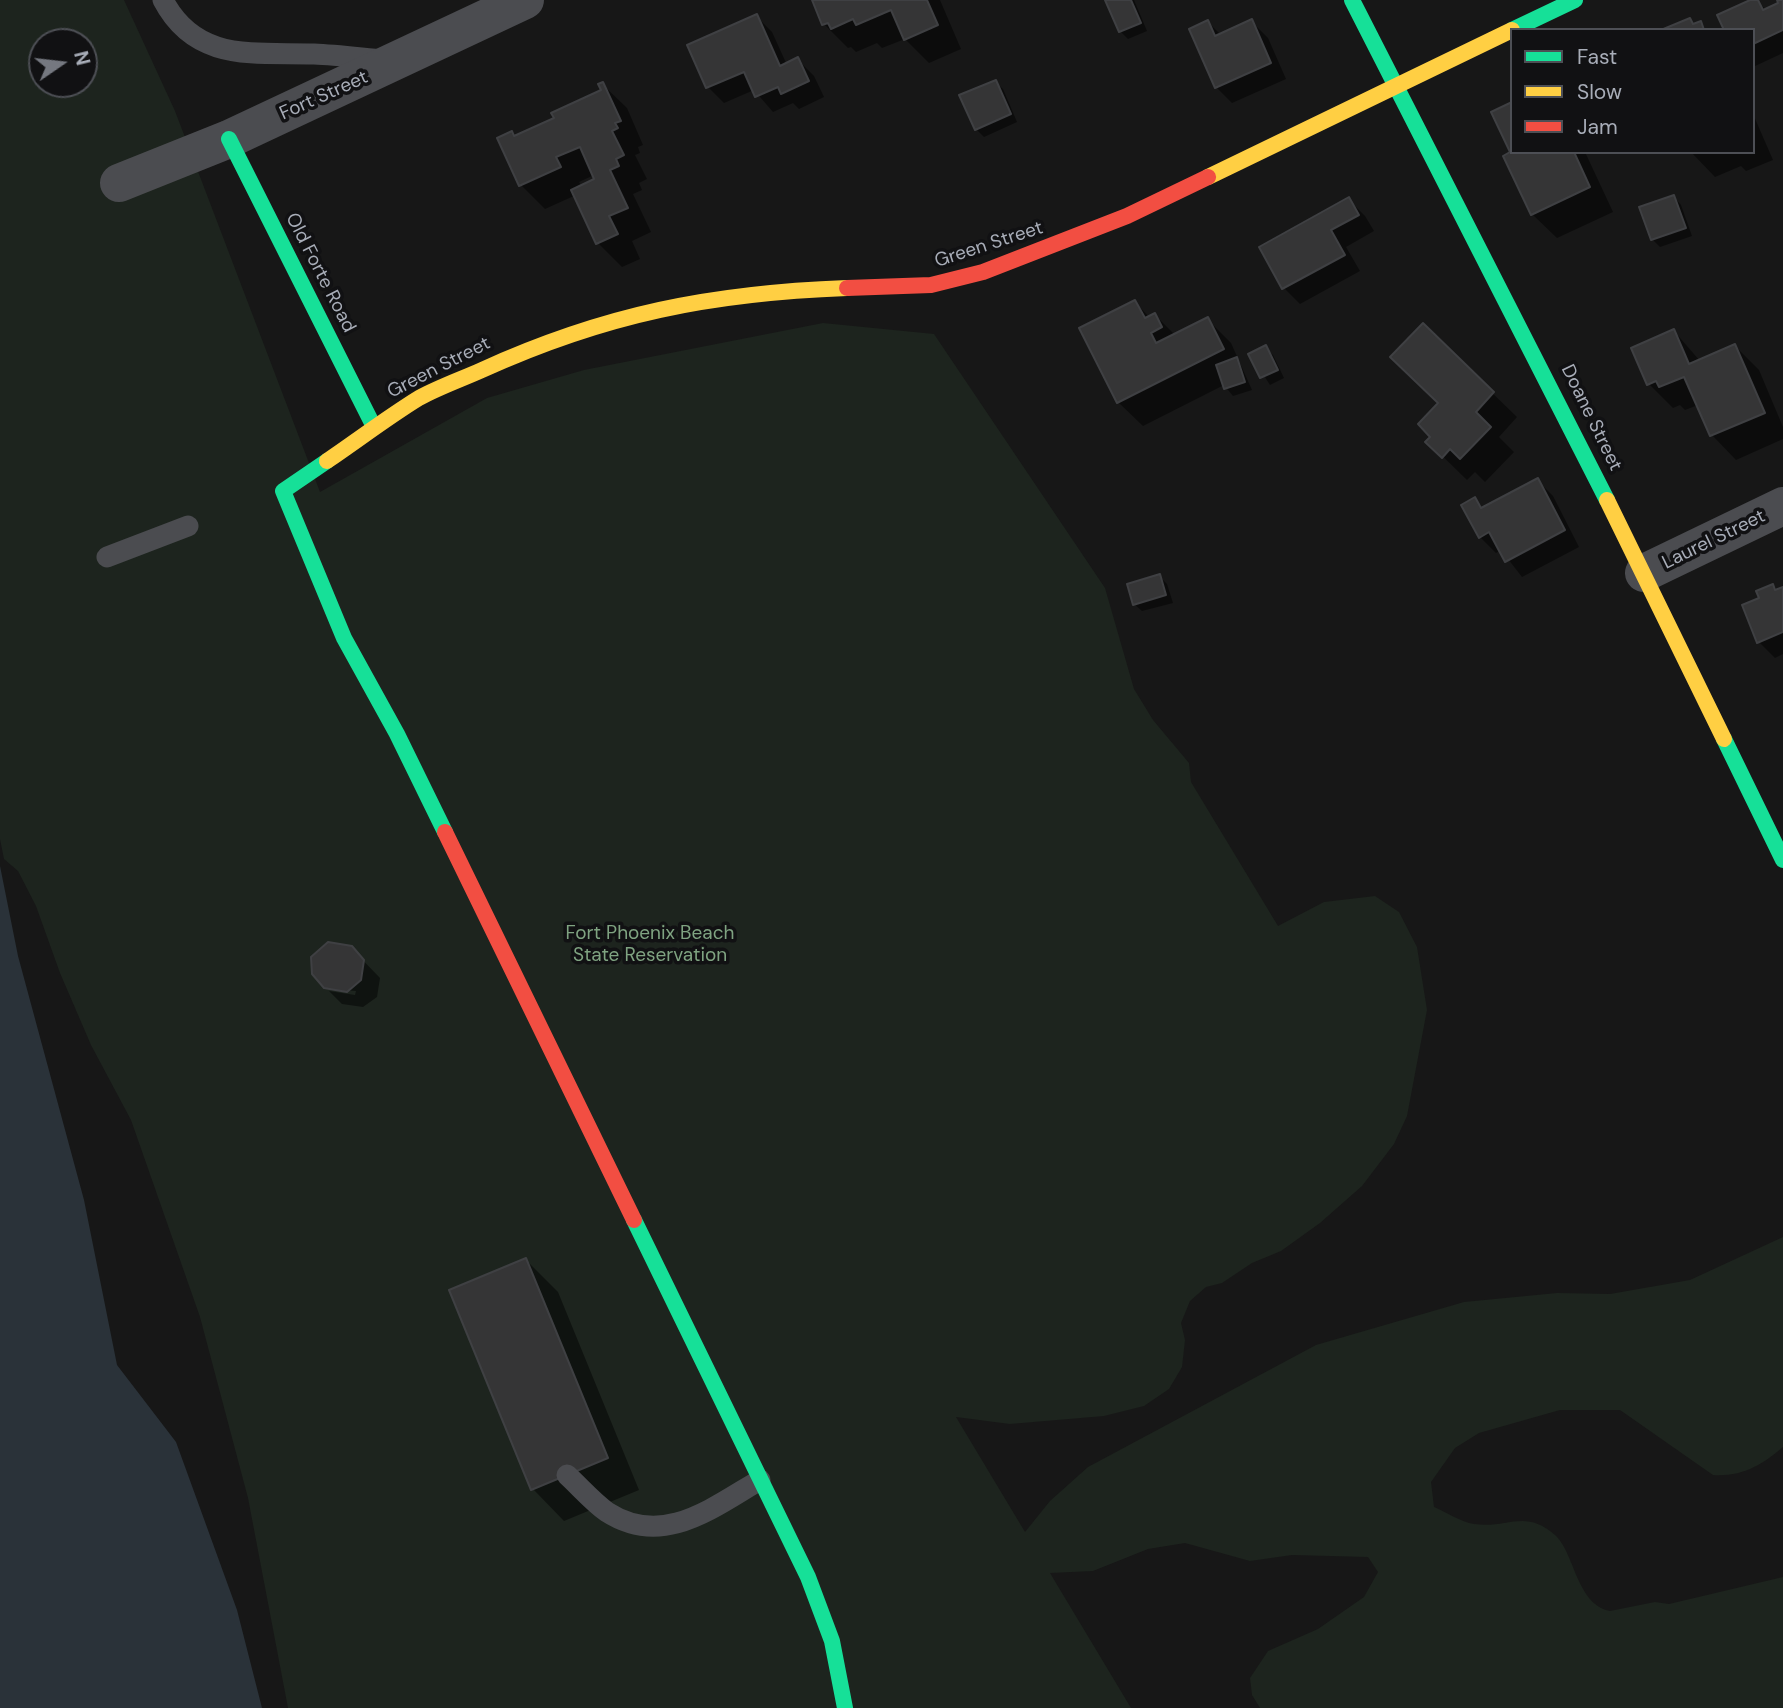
<!DOCTYPE html>
<html>
<head>
<meta charset="utf-8">
<style>
	body { margin:0 }
	#map { position:relative; width:1783px; height:1708px; overflow:hidden; background:#171717; font-family:"DM Sans",sans-serif }
	canvas { display:block }
	.legend { position:absolute; left:1510px; top:28px; width:245px; height:126px; box-sizing:border-box; background:#111113; border:2px solid #4d4f55; margin:0; padding:9px 12px; list-style:none; font-size:21px; color:#a8adb8 }
	.legend li { display:flex; align-items:center; gap:14px; height:35px }
	.legend b { width:35px; border:2px solid #4d4f55 }
	.north { position:absolute; left:28px; top:28px; width:70px; height:70px; box-sizing:border-box; background:#111113; border:2px solid #4d4f55; border-radius:50%; rotate:76deg; font-size:19px; font-weight:700; line-height:28px; text-align:center; color:#a8adb8 }
	.north::after { content:''; display:block; margin:auto; width:24px; height:32px; background:#757880; clip-path:polygon(50% 0,100% 100%,50% 72%,0 100%) }
</style>
</head>
<body>
<div id="map">
<canvas width="1783" height="1708"></canvas>
<ul class="legend">
<li><b style="height:9px;background:#16e098"></b>Fast</li>
<li><b style="height:9px;background:#ffcf43"></b>Slow</li>
<li><b style="height:9px;background:#f24e42"></b>Jam</li>
</ul>
<div class="north">N</div>
</div>
<script>
const c = document.querySelector('canvas').getContext('2d');
c.lineJoin = 'round';
function fillPath(path, color) { c.fillStyle = color; c.fill(path, 'evenodd'); }
function stroke(path, color, width, dash) { c.strokeStyle = color; c.lineWidth = width; c.lineCap = dash ? 'butt' : 'round'; c.setLineDash(dash || []); c.stroke(path); }
function drawText(font, color, halo, rows, align = 'center') {
  c.font = font + ' "DM Sans",sans-serif'; c.lineWidth = 7; c.setLineDash([]); c.textBaseline = 'middle'; c.strokeStyle = halo; c.fillStyle = color; for (const [text, x, y, turn = 0] of rows) {
    c.save(); c.translate(x, y); c.rotate((+turn || 0) * Math.PI / 180); c.textAlign = isNaN(turn) ? turn : align; if (halo) c.strokeText(text, 0, 0); c.fillText(text, 0, 0); c.restore();
  }
}
const green = new Path2D(`
	M0,0H124L175,111L320,492L487,398L584,370L823,323L934,334L1105,588L1134,689L1153,720L1189,763L1191,782L1278,926L1324,902L1375,896L1399,912L1417,947L1427,1010L1407,1116L1394,1144L1362,1186L1320,1223L1281,1251L1252,1263L1222,1283L1206,1287L1190,1301L1181,1323L1185,1340L1182,1367L1169,1389L1144,1406L1104,1416L1010,1424L956,1417L1025,1532L1050,1501L1088,1467L1316,1345L1464,1302L1557,1293L1610,1294L1690,1280L1783,1237V1447C1762,1465 1742,1477 1713,1475L1620,1410H1560L1479,1433L1455,1448L1431,1482L1434,1507C1446,1512 1461,1522 1474,1524C1507,1529 1525,1508 1555,1535C1575,1553 1576,1604 1610,1611L1655,1602L1669,1604L1783,1577V1708H1260L1252,1695L1250,1678L1268,1651L1318,1629L1364,1597L1378,1572L1368,1557L1292,1555L1250,1561L1185,1543L1148,1549L1093,1571L1050,1573L1131,1708H288L248,1498L200,1317L131,1120L91,1045L60,973L36,906L18,871L4,859L0,839ZM42,42H84V84H42Z`);
const water = new Path2D(`
	M0,866L18,956L84,1200L117,1365L176,1442L237,1610L262,1708H0Z`);
const shadow = new Path2D(`
	M814,0H940L961,49L929,63L905,39L882,48L877,43L856,52L851,47L848,48L824,24Z
	M1107,0H1134L1147,31L1128,39L1120,31Z
	M1754,0L1767,10L1783,0V53L1753,67Z
	M756,16L772,32L787,65L798,60L814,76L824,97L799,109L793,103L773,112L754,90L724,103L708,87L689,46Z
	M1208,22L1221,35L1252,22L1268,38L1286,79L1232,103L1216,87Z
	M995,82L1003,89L1017,122L984,137L976,129Z
	M602,84L627,108L643,145L638,147L640,153L635,155L647,179L639,183L642,190L633,194L651,232L632,241L640,259L622,267L598,243L576,195L545,209L521,185L499,139L511,133L516,137L556,119L603,91ZM594,175L597,180L582,187L579,182Z
	M1753,114L1773,160L1746,171L1741,166L1715,177L1691,152H1753Z
	M1512,152H1585L1613,212L1557,238L1532,214Z
	M1674,197L1681,205L1692,236L1660,247L1652,239Z
	M1349,200L1365,216L1374,231L1346,247L1360,271L1300,304L1284,288L1261,247Z
	M1135,302L1150,318L1155,315L1175,335L1207,319L1231,343L1252,390L1233,396L1224,385L1143,426L1118,402Z
	M1423,326L1517,417L1499,437L1514,452L1485,482L1475,472L1467,480L1428,442L1433,437L1440,404Z
	M1674,331L1700,361L1735,346L1759,370L1783,427V439L1736,460L1712,435L1698,405L1685,410L1680,405L1673,408L1649,384Z
	M1266,348L1273,355L1284,378L1270,385L1251,355Z
	M1537,480L1553,496L1579,547L1522,577L1501,550L1496,553L1480,537L1475,500L1484,509Z
	M1159,576L1167,584L1173,603L1142,611L1134,604Z
	M1772,586L1778,591L1783,589V654L1775,658L1759,642L1762,599Z
	M351,948L380,978L377,997L363,1007L342,1004L329,991L355,995L356,991L327,989L313,973Z
	M526,1260L558,1292L639,1490L564,1521L533,1489Z`);
const building = new Path2D(`
	M812,0H927L938,25L904,40L891,10L856,25L853,19L831,29L828,23L822,25Z
	M1105,0H1131L1141,23L1119,32Z
	M1750,0H1758L1763,10L1778,3L1777,0H1783V30L1753,44V30H1724L1717,15Z
	M757,14L780,66L798,57L809,81L781,94L778,87L755,97L744,72L706,88L687,45Z
	M1690,18L1693,24L1701,21L1704,30H1661Z
	M1252,19L1271,63L1215,88L1189,29L1208,20L1215,36Z
	M996,80L1011,114L975,130L959,95Z
	M603,82L621,121L615,123L618,128L612,131L624,155L616,159L619,166L610,170L628,208L609,216L618,234L596,244L571,190L594,179L580,147L556,157L561,167L519,186L497,138L512,131L514,136L554,118L551,113L601,90L598,84Z
	M1512,102V152H1574L1590,187L1531,215L1503,156L1510,152L1491,112Z
	M1674,195L1686,228L1651,240L1639,207Z
	M1349,197L1359,215L1331,230L1345,255L1282,289L1259,247Z
	M1135,300L1145,318L1155,313L1162,327L1151,333L1156,343L1208,317L1224,349L1117,403L1079,328Z
	M1423,323L1494,392L1476,412L1491,427L1460,459L1450,449L1442,458L1425,442L1430,437L1418,424L1438,403L1390,357Z
	M1674,329L1689,364L1735,344L1765,413L1710,436L1684,377L1659,387L1656,381L1647,385L1631,348Z
	M1266,345L1278,370L1260,378L1248,354Z
	M1237,357L1245,382L1224,389L1216,365Z
	M1538,478L1565,530L1505,562L1489,532L1479,538L1461,505L1475,497L1481,508Z
	M1160,574L1166,595L1133,605L1127,584Z
	M1773,584L1775,590L1783,587V632L1757,643L1742,605L1759,598L1756,591Z
	M328,942L352,946L364,960L361,980L347,992L324,988L312,974L311,957Z
	M526,1258L608,1458L531,1490L449,1290Z`);
const lane = new Path2D(`
	M163,0C196,63 254,52 314,54C337,55 361,58 384,60
	M107,557L188,526
	M567,1475C580,1487 593,1502 607,1512C663,1548 712,1508 760,1480`);
const street = new Path2D(`
	M119,183L229,139L525,0
	M1644,573L1783,506`);
const fast = new Path2D(`
	M1352,0L1607,500
	M1512,30L1575,0
	M229,139L374,427
	M327,461L283,491L344,638L397,734L445,832
	M1724,739L1783,860
	M634,1220L808,1577L832,1641L845,1708`);
const slow = new Path2D(`
	M1208,177L1512,30
	M327,461C358,440 388,417 419,398C439,387 462,379 482,370C605,314 712,293 847,288
	M1607,500L1724,739`);
const jam = new Path2D(`
	M847,288L931,285L983,272L1127,216L1208,177
	M445,832L634,1220`);
const streetNames = [
	["Fort Street",324,96,-24],
	["Green Street",989,245,-18],
	["Old Forte Road",320,273,63],
	["Green Street",439,368,-27],
	["Doane Street",1591,418,64],
	["Laurel Street",1714,540,-26]
];
const parkNames = [
	["Fort Phoenix Beach",650,934],
	["State Reservation",650,956]
];
fillPath(green, '#1d241e');
fillPath(water, '#2a3239');
fillPath(shadow, '#0007');
fillPath(building, '#353536');
stroke(building, '#3f4043', 2);
stroke(lane, '#4b4c50', 21);
stroke(street, '#4b4c50', 38);
stroke(fast, '#16e098', 16);
stroke(slow, '#ffcf43', 16);
stroke(jam, '#f24e42', 16);
drawText('19px', '#a8adb8', '#111113', streetNames);
drawText('19px', '#7fa381', '#111113', parkNames);
</script>
</body>
</html>
